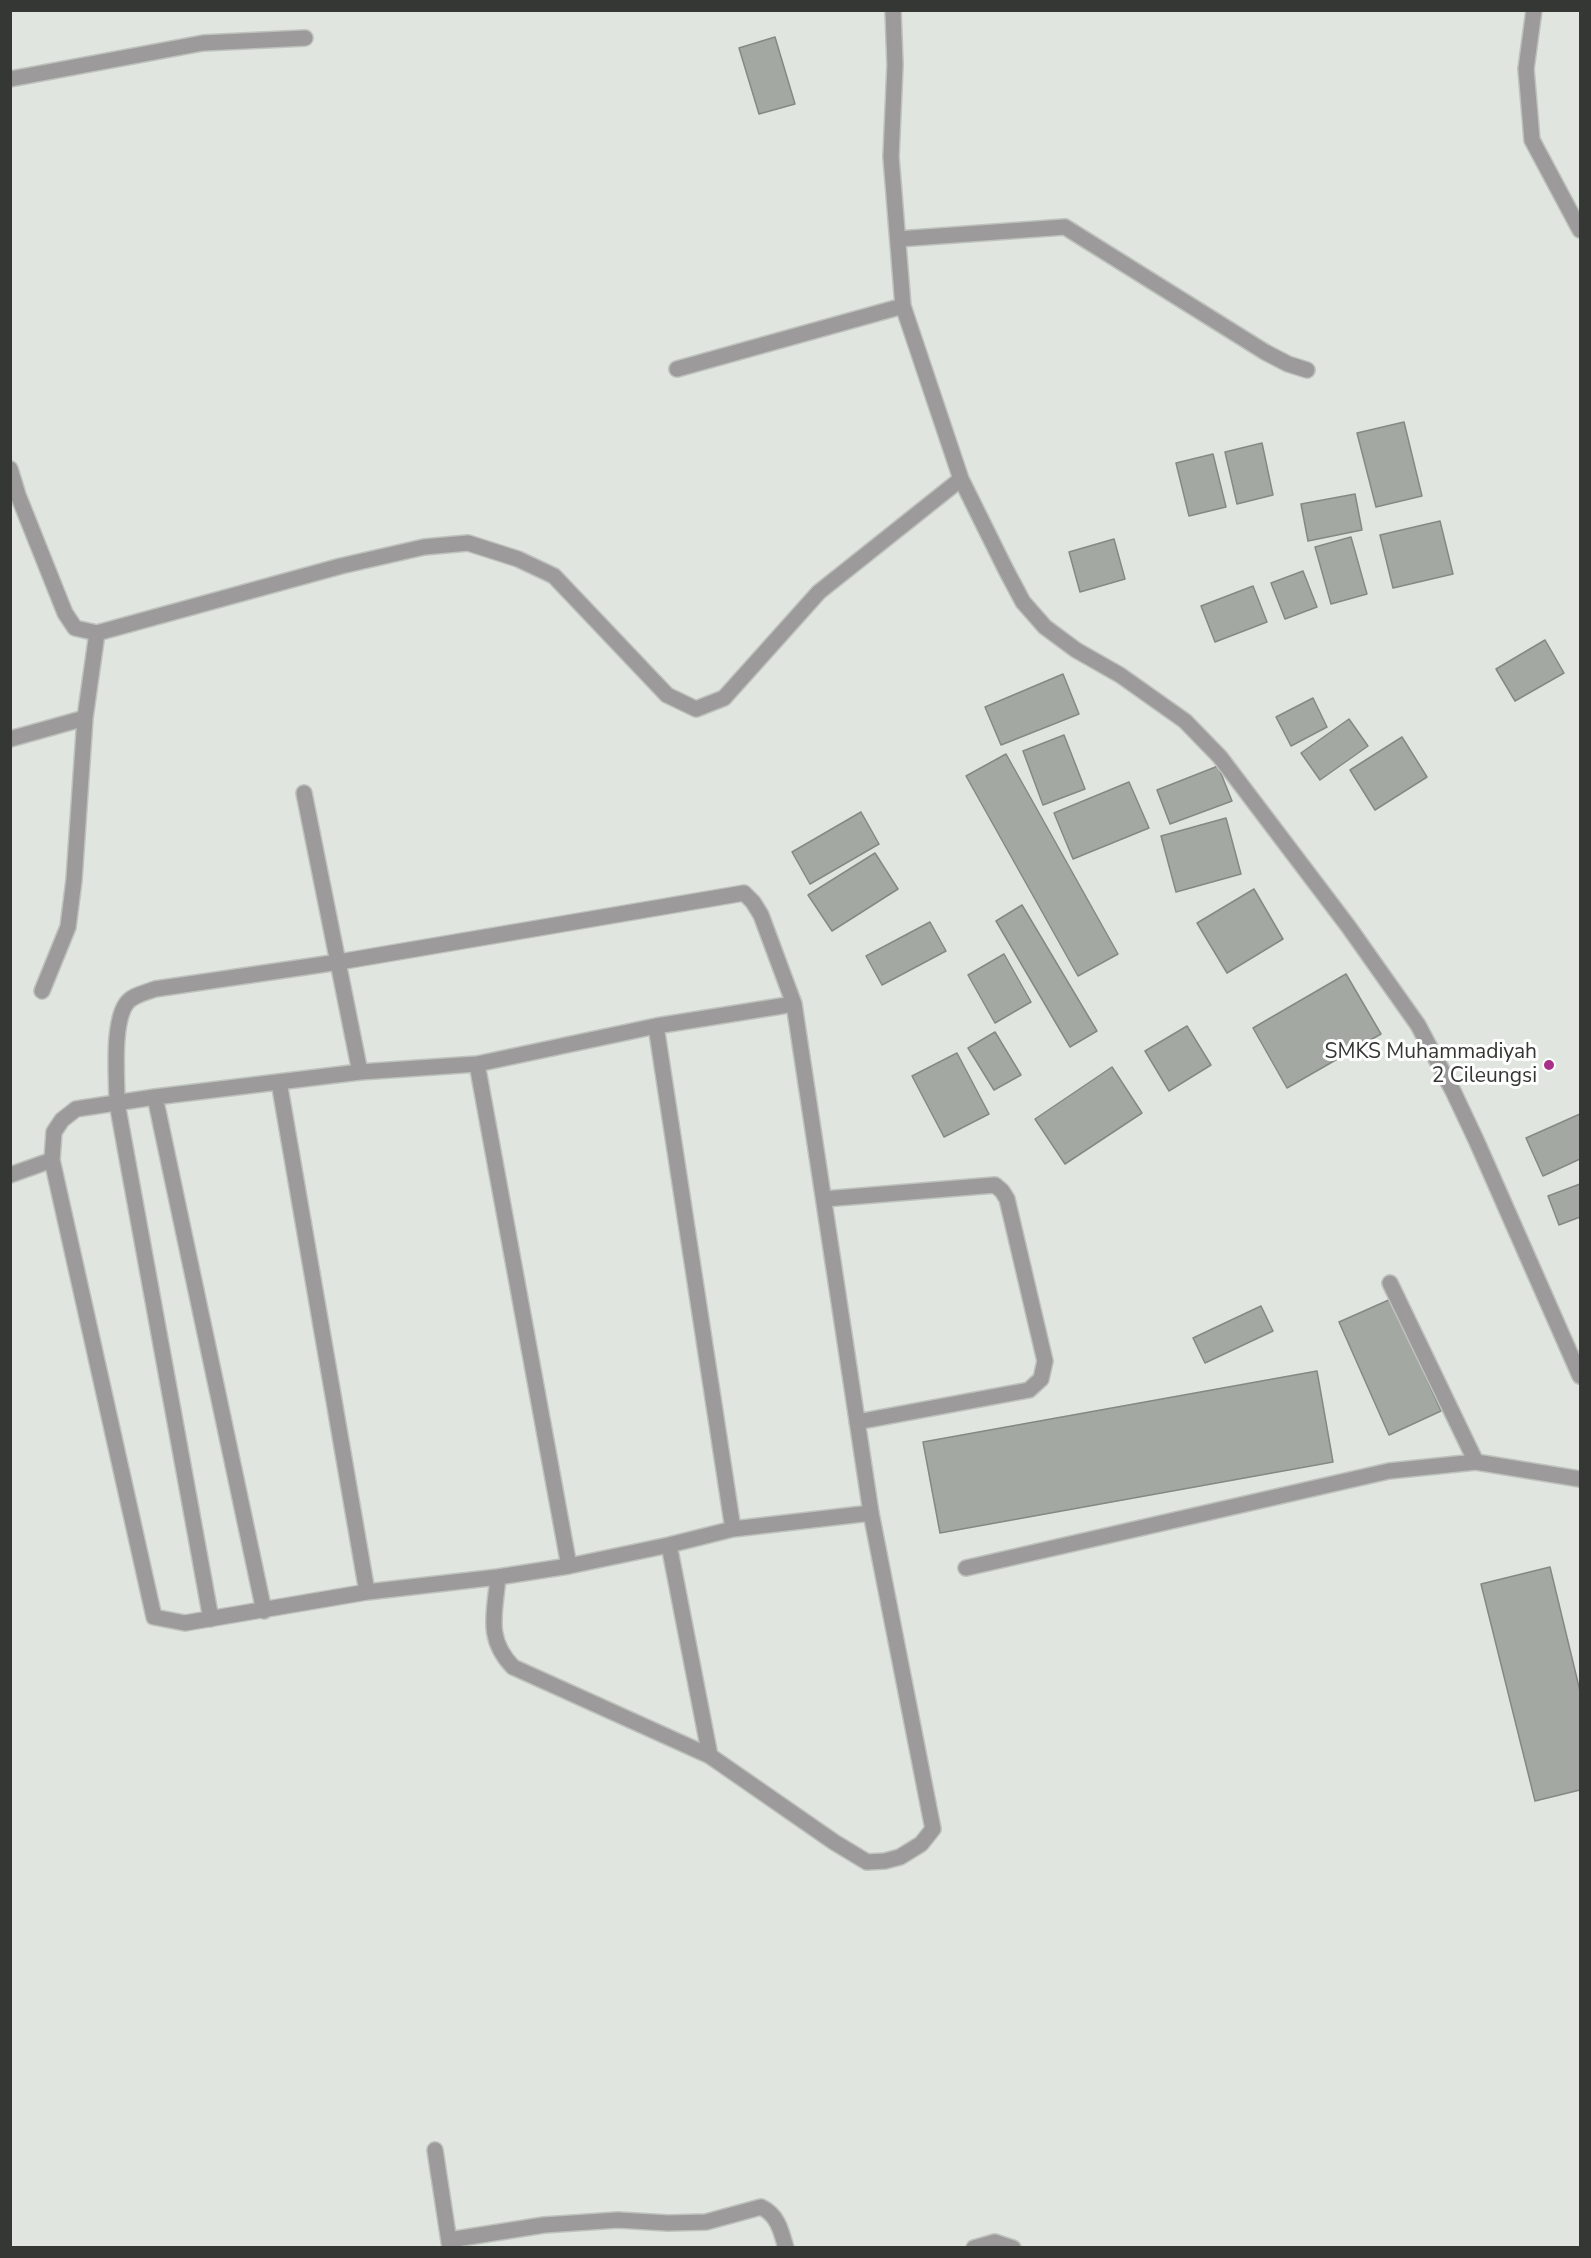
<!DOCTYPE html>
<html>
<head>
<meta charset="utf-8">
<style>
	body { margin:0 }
	#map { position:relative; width:1591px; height:2258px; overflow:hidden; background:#e0e5df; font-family:"Nunito Sans",sans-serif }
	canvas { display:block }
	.frame { position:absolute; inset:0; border:12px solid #353734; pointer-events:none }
</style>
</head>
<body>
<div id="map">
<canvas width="1591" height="2258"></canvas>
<div class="frame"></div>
</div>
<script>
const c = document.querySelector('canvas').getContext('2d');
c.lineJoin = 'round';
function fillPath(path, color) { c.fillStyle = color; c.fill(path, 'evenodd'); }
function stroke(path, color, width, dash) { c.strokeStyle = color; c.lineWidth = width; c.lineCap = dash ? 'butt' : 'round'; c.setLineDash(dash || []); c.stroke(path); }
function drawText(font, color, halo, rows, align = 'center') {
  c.font = font + ' "Nunito Sans",sans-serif'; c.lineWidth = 6; c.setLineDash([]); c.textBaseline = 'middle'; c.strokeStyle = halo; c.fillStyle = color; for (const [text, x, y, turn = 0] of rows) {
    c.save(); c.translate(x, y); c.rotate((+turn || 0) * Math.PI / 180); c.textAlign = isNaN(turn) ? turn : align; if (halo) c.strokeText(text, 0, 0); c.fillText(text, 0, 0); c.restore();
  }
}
const building = new Path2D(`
	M775,37L795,104L759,114L739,48Z
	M1404,422L1422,496L1376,507L1357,433Z
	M1262,443L1273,495L1237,504L1225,452Z
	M1213,454L1226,507L1189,516L1176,463Z
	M1355,494L1362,530L1308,541L1301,504Z
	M1440,521L1453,574L1393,588L1380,535Z
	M1351,537L1367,594L1331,604L1315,547Z
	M1114,539L1125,579L1080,592L1069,552Z
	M1303,571L1317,607L1285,619L1271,583Z
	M1253,586L1267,622L1215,642L1201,606Z
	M1545,640L1564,673L1515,701L1496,669Z
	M1063,674L1079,714L1001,745L985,707Z
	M1313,698L1327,727L1291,746L1276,717Z
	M1349,719L1368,746L1320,780L1301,753Z
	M1064,735L1085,789L1043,805L1023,751Z
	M1402,737L1427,777L1375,810L1350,770Z
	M1006,754L1118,954L1078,976L966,776Z
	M1218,766L1232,801L1170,824L1157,790Z
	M1129,782L1149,828L1073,859L1054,813Z
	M861,812L879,844L810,884L792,852Z
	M1226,818L1241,874L1176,892L1161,836Z
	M875,853L898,889L832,931L808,895Z
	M1254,889L1283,939L1227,973L1197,923Z
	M1022,905L1097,1031L1070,1047L996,921Z
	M930,922L946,951L882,985L866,956Z
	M1004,954L1031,1002L995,1023L968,975Z
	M1346,974L1381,1034L1287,1088L1253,1028Z
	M1187,1026L1211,1065L1169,1091L1145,1051Z
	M995,1032L1021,1075L994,1090L968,1048Z
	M957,1053L989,1114L944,1137L912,1076Z
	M1112,1067L1142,1113L1065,1164L1035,1119Z
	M1580,1114V1159L1543,1176L1526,1138Z
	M1580,1184V1217L1559,1225L1548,1196Z
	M1391,1299L1441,1411L1389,1435L1339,1322Z
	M1261,1306L1273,1331L1205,1363L1193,1338Z
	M1317,1371L1333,1462L940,1533L923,1442Z
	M1550,1567L1580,1691V1790L1535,1801L1481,1584Z`);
const minor = new Path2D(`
	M893,10L895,65L891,157L903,306L961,479L1006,570L1023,602L1045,627L1076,650L1120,675L1185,721L1220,757L1348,926L1418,1025L1453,1091L1477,1142L1580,1376
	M1534,10L1526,69L1532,140L1580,230
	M10,79L203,43L305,38
	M898,239L1065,227L1265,352L1288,364L1307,370
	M677,369L903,306
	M10,469L18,495L65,613L75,628L97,633L341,566L424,547L468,543L518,559L554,576L667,695L696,709L724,698L819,592L961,479
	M10,739L85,718
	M304,793L360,1072
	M42,991L68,927L74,880L85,718L97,633
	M656,1026L733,1529
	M477,1064L569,1566
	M279,1082L367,1592
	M155,1097L264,1611
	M52,1160L154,1617L185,1623L367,1592L498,1577L569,1566L669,1545L733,1529L871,1513
	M10,1175L52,1160L54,1132L62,1120L76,1109L155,1097L360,1072L477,1064L656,1026L794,1004L871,1513L933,1829L921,1844L900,1857L885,1861L867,1862L834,1842L710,1756L513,1667C485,1638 495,1613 498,1577
	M824,1199L995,1185L1002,1191L1007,1199L1045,1361L1041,1379L1029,1390L857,1422
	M1390,1283L1476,1462
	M669,1545L710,1756
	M966,1568L1389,1471L1476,1462L1580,1479
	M211,1619L117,1103C117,1078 112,1025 126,1004C132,995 145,993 155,989L339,962L744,893L753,902L761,915L794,1004
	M435,2150L450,2248
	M449,2240L544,2225L618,2220L668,2223L706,2222L761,2207C778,2215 781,2231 786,2248
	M974,2248L995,2242L1013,2248`);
const markers = [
	[1549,1065,6,"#a83086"]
];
const poiNames = [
	["SMKS Muhammadiyah",1537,1053],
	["2 Cileungsi",1537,1077]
];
fillPath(building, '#a4a8a3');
stroke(building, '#848983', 1.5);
stroke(minor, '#bec2bd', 18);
stroke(minor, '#9c9a9b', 15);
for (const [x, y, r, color] of markers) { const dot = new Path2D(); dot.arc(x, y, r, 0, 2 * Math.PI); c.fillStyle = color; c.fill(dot); stroke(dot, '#fff', 2); }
drawText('21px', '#353734', '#fff', poiNames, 'right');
</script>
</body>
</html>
